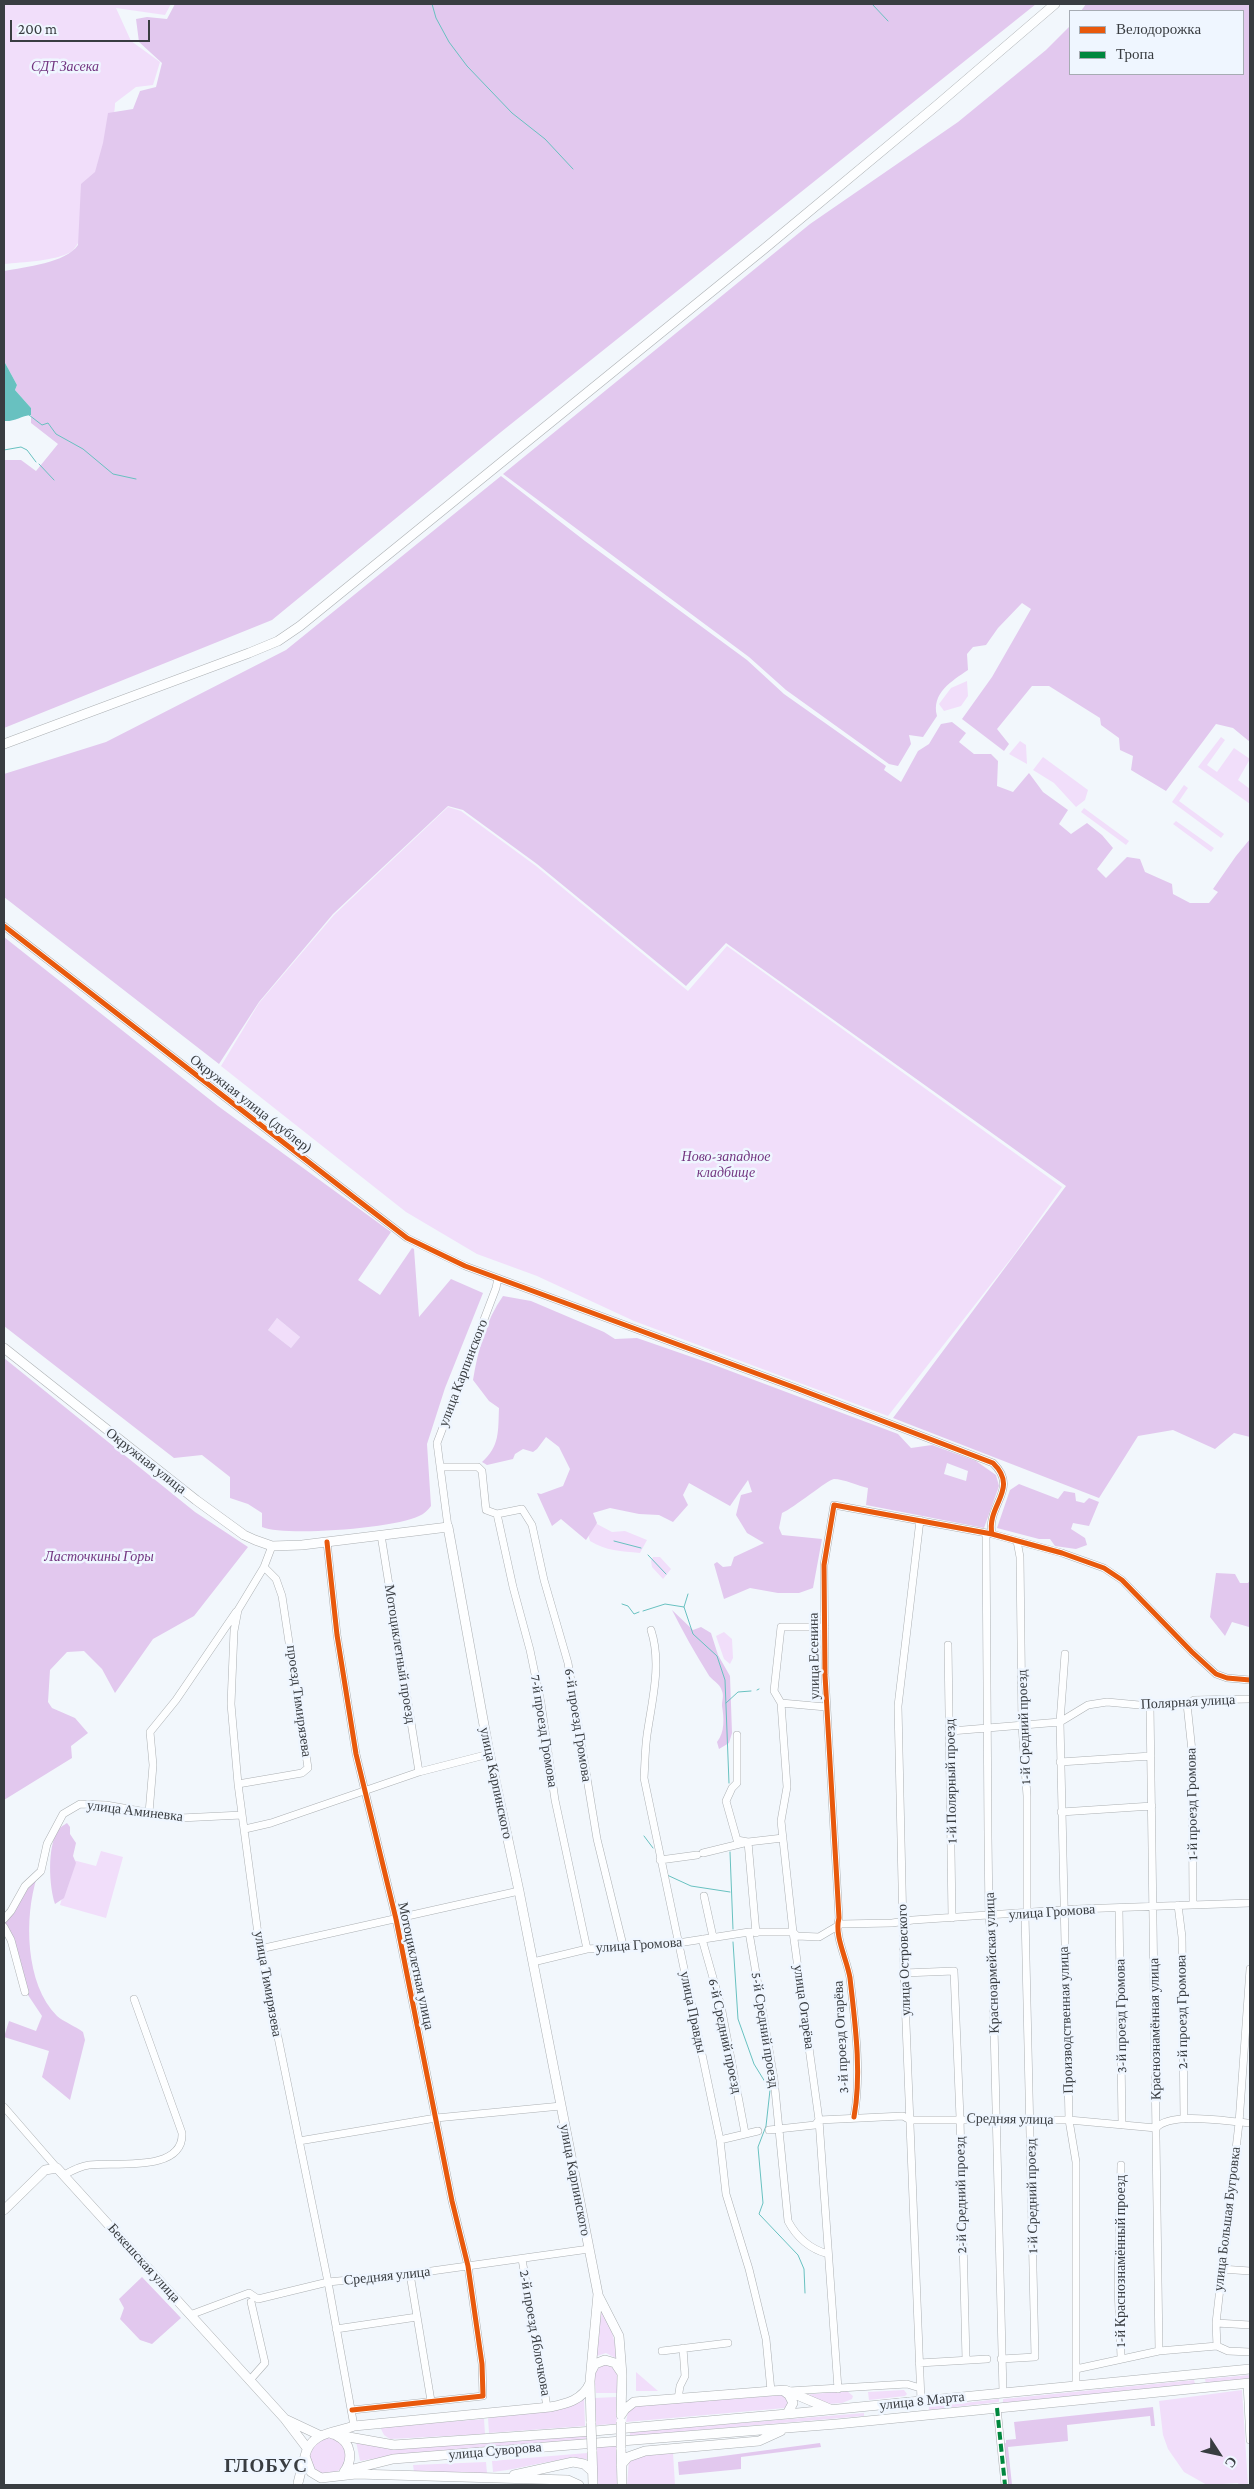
<!DOCTYPE html>
<html>
<head>
<meta charset="utf-8">
<style>
	body { margin:0 }
	#map { position:relative; width:1254px; height:2489px; overflow:hidden; background:#f2f7fc; font-family:"Crimson Pro",serif }
	canvas { display:block }
	.frame { position:absolute; inset:0; border:5px solid #393d41; pointer-events:none }
	.legend { position:absolute; left:1069px; top:10px; width:175px; height:65px; box-sizing:border-box; background:#eff6ff; border:1px solid #a6acb3; margin:0; padding:6px 9px; list-style:none; font-size:15px; color:#393d41 }
	.legend li { display:flex; align-items:center; gap:10px; height:25px }
	.legend b { width:25px; border:1px solid #a6acb3 }
	.north { position:absolute; left:1194px; top:2429px; width:50px; height:50px; -webkit-text-stroke:4px #eff6ff; paint-order:stroke; rotate:125deg; font-size:14px; font-weight:700; line-height:20px; text-align:center; color:#393d41 }
	.north::after { content:''; display:block; margin:auto; width:18px; height:22px; background:#393d41; clip-path:polygon(50% 0,100% 100%,50% 72%,0 100%) }
	.scale { position:absolute; left:10px; top:20px; width:140px; height:22px; box-sizing:border-box; border:2px solid #393d41; border-top:0; padding-left:6px; font-size:15px; line-height:18px; white-space:nowrap; color:#393d41; -webkit-text-stroke:4px #eff6ff; paint-order:stroke }
</style>
</head>
<body>
<div id="map">
<canvas width="1254" height="2489"></canvas>
<div class="frame"></div>
<ul class="legend">
<li><b style="height:6px;background:#e8590c"></b>Велодорожка</li>
<li><b style="height:6px;background:#00873e"></b>Тропа</li>
</ul>
<div class="north">С</div>
<div class="scale">200 m</div>
</div>
<script>
const c = document.querySelector('canvas').getContext('2d');
c.lineJoin = 'round';
function fillPath(path, color) { c.fillStyle = color; c.fill(path, 'evenodd'); }
function stroke(path, color, width, dash) { c.strokeStyle = color; c.lineWidth = width; c.lineCap = dash ? 'butt' : 'round'; c.setLineDash(dash || []); c.stroke(path); }
function drawText(font, color, halo, rows, align = 'center') {
  c.font = font + ' "Crimson Pro",serif'; c.lineWidth = 5; c.setLineDash([]); c.textBaseline = 'middle'; c.strokeStyle = halo; c.fillStyle = color; for (const [text, x, y, turn = 0] of rows) {
    c.save(); c.translate(x, y); c.rotate((+turn || 0) * Math.PI / 180); c.textAlign = isNaN(turn) ? turn : align; if (halo) c.strokeText(text, 0, 0); c.fillText(text, 0, 0); c.restore();
  }
}
const green = new Path2D(`
	M4,4H171L165,15L116,8L131,41L160,62L153,85L136,87L115,103C115,126 89,241 71,252C55,261 23,262 4,264Z
	M967,681L968,696L961,706L944,711L939,704L951,688Z
	M1221,737L1225,740L1207,765L1217,772L1234,748L1250,759L1238,780L1250,789V804L1198,767Z
	M1020,741L1026,745L1027,764L1009,754Z
	M1043,757L1088,790L1085,800L1076,807L1054,783L1033,770Z
	M1184,785L1188,788L1179,801L1224,834L1221,838L1172,802Z
	M448,807L461,811L536,866L688,991L727,946L1062,1187L1013,1256L888,1416L634,1321L537,1276L477,1254L406,1212L221,1066L259,1003L334,915Z
	M1084,808L1129,841L1126,845L1081,812Z
	M1176,821L1214,848L1211,852L1173,824Z
	M277,1318L300,1337L291,1348L268,1330Z
	M595,1523L612,1532L625,1531L647,1540L640,1553C621,1551 606,1551 590,1541L588,1534Z
	M653,1557H660L671,1569L663,1579L652,1567L651,1561Z
	M724,1632L732,1639L733,1658L730,1664L724,1659L716,1636Z
	M101,1851L123,1857L106,1918L60,1905L73,1860L96,1866Z
	M602,2309L612,2332L619,2360L606,2353L594,2357Z
	M610,2364L617,2373V2393H596C595,2377 590,2367 610,2364Z
	M636,2372L658,2391H636Z
	M1250,2375V2379L1206,2384L1205,2379Z
	M1194,2380L1195,2384L1003,2403V2399Z
	M904,2390L907,2394L905,2396L869,2400L868,2392Z
	M1242,2390L1248,2485H1239L1238,2483L1207,2485L1184,2472L1168,2449L1163,2435L1159,2401Z
	M847,2391L853,2396L852,2399L842,2403L828,2404L803,2395Z
	M784,2395L790,2401L785,2408L626,2422L628,2412L635,2406Z
	M584,2397L585,2426L489,2433L488,2418L558,2409Z
	M616,2397L617,2424L596,2425L595,2398Z
	M999,2399V2402L929,2410V2407Z
	M864,2413V2416L630,2436V2432Z
	M484,2419L485,2434L390,2439L384,2435L380,2427Z
	M586,2434V2440L402,2454L360,2461L356,2441L379,2447Z
	M310 2456a18 18 0 1 1 36 0a18 18 0 1 1-36 0Z
	M595,2446H616L617,2485H596Z
	M669,2452L673,2453L675,2485H627L629,2460L642,2455Z
	M587,2453V2459C555,2457 524,2469 493,2472L492,2461Z
	M486,2462L487,2473L414,2472L413,2465Z`);
const forest = new Path2D(`
	M175,4H1036L501,432L272,620L4,728V460H21L36,471L58,444L31,423V408L15,390L17,385L4,361V271C25,267 66,263 78,245L81,184L95,172L103,143L108,113L133,109L140,91L156,87L162,63L139,42L136,19L147,17L167,19Z
	M1086,4H1250V742L1233,728L1216,724L1166,791L1131,770L1133,756L1120,750L1119,738L1101,725L1100,718L1049,686H1032L997,729L1009,744L1004,751L962,719L992,677L1031,609L1022,603L998,628L986,645L973,647L967,654L968,670C952,681 931,693 937,716L923,737L909,735L911,744L898,766L889,764L786,690L749,657L503,474L810,224L958,122L1046,50L1070,26V74H1243V11H1081Z
	M501,476L585,541L747,660L784,694L886,766L884,770L901,782L918,751L929,744L941,724L952,722L966,733L959,742L974,754H991L998,761L997,786L1013,792L1029,773L1043,792L1068,810L1059,824L1071,834L1087,823L1102,835L1113,848L1097,869L1106,878L1127,857L1140,859L1145,872L1172,884L1173,894L1190,903H1209L1218,892L1213,889L1236,856L1250,839V1437L1234,1433L1215,1449L1173,1430L1138,1436L1099,1498L893,1418L1066,1186L726,943L686,986L537,864L463,810L448,806L333,914L259,1002L219,1064L4,897V774L106,742L286,650Z
	M4,937L218,1106L391,1232L358,1280L380,1295L412,1248L414,1249L419,1317L451,1279L483,1293L445,1388L427,1444L431,1506C428,1510 424,1514 419,1516C396,1528 285,1537 262,1527V1513L248,1504L230,1498V1477L202,1455L174,1458L4,1326ZM277,1318L300,1337L291,1348L268,1330Z
	M503,1296L531,1301L604,1332L615,1339L637,1338L709,1363L898,1434L911,1448L932,1445L976,1461L996,1475L999,1486L984,1528L866,1505L868,1488C858,1486 844,1479 834,1479C827,1480 794,1508 782,1513L779,1528L782,1535L822,1539L813,1588L799,1593H778L750,1588L724,1599L714,1564L717,1562L723,1567L731,1566L734,1557L764,1543L747,1533L736,1515L741,1495L752,1492L748,1480L730,1506L689,1483L683,1495L688,1505L673,1522L659,1515L639,1514L610,1508L593,1513L597,1523L586,1540L561,1519L552,1526L537,1493L541,1494L563,1486L570,1469L559,1447L546,1437L537,1449L533,1452L523,1449L515,1454L513,1459L487,1465L482,1462C500,1446 498,1431 499,1408L489,1401L473,1380C478,1350 486,1320 503,1296ZM947,1463L968,1471L966,1481L944,1474Z
	M4,1358L195,1512L248,1547L194,1616L153,1639L115,1693L102,1669L84,1651L67,1652L50,1670L48,1702L52,1708L75,1718L88,1733L71,1746L72,1758L4,1800Z
	M1019,1484L1058,1499L1064,1491L1075,1493L1076,1501L1084,1503L1089,1498L1099,1502L1089,1526L1073,1523L1071,1529L1085,1538L1087,1545L1076,1549L1055,1546L1050,1539H1039L997,1528L1010,1490Z
	M1216,1573L1235,1574L1240,1583H1248L1250,1580V1633L1249,1627L1232,1622L1225,1636L1210,1617Z
	M672,1610L693,1630L701,1627L711,1633L718,1655L730,1676L732,1733L729,1743L719,1749L717,1742C725,1732 724,1718 722,1706C722,1700 724,1696 722,1691C720,1683 711,1680 708,1674C695,1653 683,1632 672,1610Z
	M67,1823L70,1827V1834L76,1843L73,1856L76,1863L64,1898L55,1904C49,1886 47,1847 58,1830C59,1828 64,1825 67,1823Z
	M37,1877C24,1917 25,1984 57,2016C64,2022 75,2026 83,2032L85,2040L70,2100L42,2077L49,2051L4,2037L9,2021L36,2031L42,2016L28,1995L13,1941L4,1923L22,1893Z
	M142,2277L181,2318L152,2344L140,2340L120,2319L124,2308L119,2299Z
	M1153,2407L1155,2426H1151L1150,2416L1067,2425L1068,2441L1008,2447L1012,2485H1007L1002,2444L1006,2443V2440L1016,2439L1014,2422Z
	M820,2443L821,2447L741,2457V2469L679,2475L678,2462Z`);
const water = new Path2D(`
	M4,361L17,385L15,390L31,408V415C21,416 14,422 4,421Z`);
const stream = new Path2D(`
	M432,4L436,18L449,42L467,66L512,113L545,139L573,169
	M872,4L888,21
	M29,415L42,425L48,423L56,434L83,449L113,474L136,479
	M4,450L21,447L27,450L36,462
	M39,464L54,480
	M614,1541L641,1548
	M648,1555L666,1574
	M622,1604L628,1606L634,1614L639,1612
	M684,1607L688,1594
	M643,1611L665,1604L684,1607L693,1634L717,1656L725,1680L729,1783
	M757,1690L759,1689
	M726,1703L738,1692L751,1691
	M644,1836L653,1848
	M730,1852L733,1929
	M667,1875L691,1886L730,1892
	M733,1942L738,2019L754,2064L770,2090L766,2126L758,2147L763,2203L759,2214L798,2255L804,2269L805,2293`);
const minor = new Path2D(`
	M4,926L355,1198L407,1238L465,1266L796,1388L993,1463C1020,1489 986,1505 992,1534
	M440,1467H478L482,1471L486,1510L497,1514L522,1509L532,1525L544,1580L568,1663L597,1839L623,1945
	M497,1514L513,1587L530,1650L541,1703L555,1800L587,1949
	M920,1520L898,1706L904,1973L921,2401
	M448,1527L437,1443L496,1288L498,1278
	M986,1533L988,1836L989,1916L992,1945L1003,2393
	M381,1535L419,1772
	M1017,1541L1020,1557L1022,1725L1027,1796V1914
	M327,1542L337,1635L356,1754L396,1919L452,2201L468,2266L482,2364L483,2396L352,2410
	M272,1546L264,1567L238,1610L234,1631L231,1704L238,1784L260,1949L328,2282L354,2426
	M825,1627H781L774,1691L781,1703L787,1787L781,1821L793,1932L819,2120L838,2389
	M651,1630C662,1664 652,1700 647,1735C645,1749 645,1764 644,1778L720,2140L726,2194L749,2269L766,2339L771,2391
	M948,1645L952,1918
	M1065,1654L1060,1722L1069,2120L1076,2162V2386
	M781,1703L826,1707
	M1187,1704L1192,1751L1193,1904
	M1150,1706L1159,2351
	M951,1731L1060,1722L1088,1705L1107,1702L1150,1706L1187,1704L1194,1700L1250,1699
	M737,1735V1783L732,1788L726,1801L737,1840L748,1842L756,1933
	M1060,1762L1151,1756
	M238,1784L302,1773L308,1768L282,1596L276,1579L264,1567
	M1061,1812L1152,1806
	M149,1813L153,1765L150,1732L176,1700L236,1612
	M245,1829L271,1823L419,1772L489,1754
	M703,1853L748,1842L783,1838
	M660,1860L697,1855
	M704,1896L713,1937
	M1178,1905L1182,1937L1184,2119
	M1119,1908L1122,2125
	M4,1919L11,1911L25,1886L41,1871L47,1844L63,1814L80,1804L106,1805L180,1818L242,1815
	M4,1927L11,1940L25,1992
	M749,1932L774,2079L788,2221C797,2238 810,2249 828,2254
	M702,1939L721,2006L745,2133
	M260,1949L519,1891
	M533,1962L587,1949L678,1943L749,1932H793L797,1936L819,1937L841,1924L892,1923L913,1920L1077,1909L1250,1903
	M1250,1969L1239,2123L1216,2323L1217,2346L1228,2351L1250,2352
	M904,1973L954,1971L960,2118L966,2360
	M4,2107L57,2168
	M854,2117C862,2073 855,2023 850,1978C847,1959 834,1936 839,1918L825,1675L824,1565L834,1505L992,1534L1062,1553L1104,1568L1122,1580L1192,1652L1216,1674L1227,1678L1250,1680
	M769,2130L815,2125L819,2120L903,2116L910,2120H1069L1156,2128C1172,2111 1228,2122 1250,2123
	M720,2140L758,2131
	M299,2141L436,2118L561,2106
	M64,2175C71,2171 81,2166 89,2165C114,2162 184,2173 182,2133L134,1999
	M522,2259L547,2407
	M1221,2269L1250,2271
	M410,2274L431,2401
	M190,2315L249,2293L258,2299L328,2282L410,2274L589,2249
	M1216,2323L1250,2325
	M336,2329L417,2317
	M662,2351L728,2343
	M1121,2357L1118,2287L1121,2165
	M1001,2359L1035,2357L1025,1914
	M919,2363L987,2359
	M1076,2369L1159,2351L1217,2346
	M250,2380L265,2363L251,2302
	M1247,2383L1250,2440
	M789,2391L907,2384L920,2388
	M678,2399L680,2386L685,2376L683,2348
	M997,2408L1005,2485`);
const major = new Path2D(`
	M4,744L249,653L278,641L300,626L764,249L936,106L1055,4
	M4,1348L196,1500L244,1535L255,1540L272,1546L302,1545L448,1527L488,1747L519,1891L598,2294L590,2381L591,2423
	M4,2210L45,2170L57,2168L285,2419L307,2448
	M598,2295L619,2336L622,2375L621,2414
	M592,2370L595,2364L605,2360L615,2363L621,2372
	M785,2392L789,2395L793,2403L787,2414
	M621,2415L625,2409L634,2402L785,2390L830,2409
	M285,2419L319,2435
	M332,2434L394,2445L594,2431L787,2414L1250,2369
	M337,2436C352,2443 353,2460 344,2472
	M621,2448L622,2485
	M592,2450L593,2485
	M621,2465L628,2457L645,2451L759,2441L781,2431
	M345,2471L393,2459L837,2424L1250,2383
	M514,2475L573,2462L584,2464L592,2471
	M298,2483L304,2459
	M579,2485L568,2480L356,2474L321,2478L311,2472L305,2456C310,2432 334,2433 354,2426L550,2407C566,2404 583,2400 590,2383`);
const majorBridge = new Path2D(`
	M591,2423L592,2450
	M621,2448V2422`);
const quiet = new Path2D(`
	M997,2408L1005,2485`);
const cycleway = new Path2D(`
	M4,926L355,1198L407,1238L465,1266L796,1388L993,1463C1020,1489 986,1505 992,1534
	M327,1542L337,1635L356,1754L396,1919L452,2201L468,2266L482,2364L483,2396L352,2410
	M854,2117C862,2073 855,2023 850,1978C847,1959 834,1936 839,1918L825,1675L824,1565L834,1505L992,1534L1062,1553L1104,1568L1122,1580L1192,1652L1216,1674L1227,1678L1250,1680`);
const parkNames = [
	["СДТ Засека",65,67],
	["Ново-западное",726,1157],
	["кладбище",726,1173],
	["Ласточкины Горы",99,1557]
];
const streetNames = [
	["Окружная улица (дублер)",251,1104,38],
	["улица Карпинского",463,1373,-69],
	["Окружная улица",146,1461,38],
	["Мотоциклетный проезд",400,1654,81],
	["улица Есенина",814,1656,-91],
	["проезд Тимирязева",299,1701,82],
	["Полярная улица",1188,1702,-3],
	["6-й проезд Громова",578,1725,81],
	["1-й Средний проезд",1024,1727,-92],
	["7-й проезд Громова",544,1731,81],
	["1-й Полярный проезд",951,1781,-91],
	["улица Карпинского",496,1783,78],
	["1-й проезд Громова",1192,1804,-91],
	["улица Аминевка",135,1811,7],
	["улица Громова",1052,1912,-4],
	["улица Громова",639,1945,-4],
	["улица Островского",904,1960,-92],
	["Красноармейская улица",992,1963,-92],
	["Мотоциклетная улица",416,1966,78],
	["улица Тимирязева",268,1984,80],
	["улица Огарёва",804,2007,82],
	["улица Правды",693,2012,78],
	["2-й проезд Громова",1182,2012,-91],
	["3-й проезд Громова",1121,2016,-91],
	["Производственная улица",1066,2020,-92],
	["Краснознамённая улица",1155,2029,-91],
	["5-й Средний проезд",765,2030,81],
	["6-й Средний проезд",725,2036,78],
	["3-й проезд Огарёва",841,2037,-93],
	["Средняя улица",1010,2119,1],
	["улица Карпинского",575,2180,79],
	["2-й Средний проезд",961,2195,-91],
	["1-й Средний проезд",1032,2196,-91],
	["улица Большая Бугровка",1227,2219,-83],
	["1-й Краснознамённый проезд",1121,2261,-90],
	["Бекешская улица",144,2263,48],
	["Средняя улица",387,2276,-6],
	["2-й проезд Яблочкова",535,2333,80],
	["улица 8 Марта",922,2401,-6],
	["улица Суворова",495,2451,-5]
];
const districtNames = [
	["ГЛОБУС",266,2466]
];
fillPath(green, '#f1defa');
fillPath(forest, '#e2c8ee');
fillPath(water, '#68c1c0');
stroke(stream, '#68c1c0', 1);
stroke(minor, '#acb0b3', 8);
stroke(major, '#acb0b3', 10);
stroke(minor, '#fdfeff', 7);
stroke(major, '#fdfeff', 9);
stroke(majorBridge, '#acb0b3', 10, []);
stroke(majorBridge, '#fdfeff', 9);
stroke(quiet, '#00873e', 4, [8, 4]);
stroke(cycleway, '#e8590c', 5);
drawText('italic 14px', '#723580', '#eff6ff', parkNames);
drawText('14px', '#393d41', '#eff6ff', streetNames);
c.letterSpacing = '1px';
drawText('bold 19px', '#393d41', '#eff6ff', districtNames);
c.letterSpacing = '0px';
</script>
</body>
</html>
